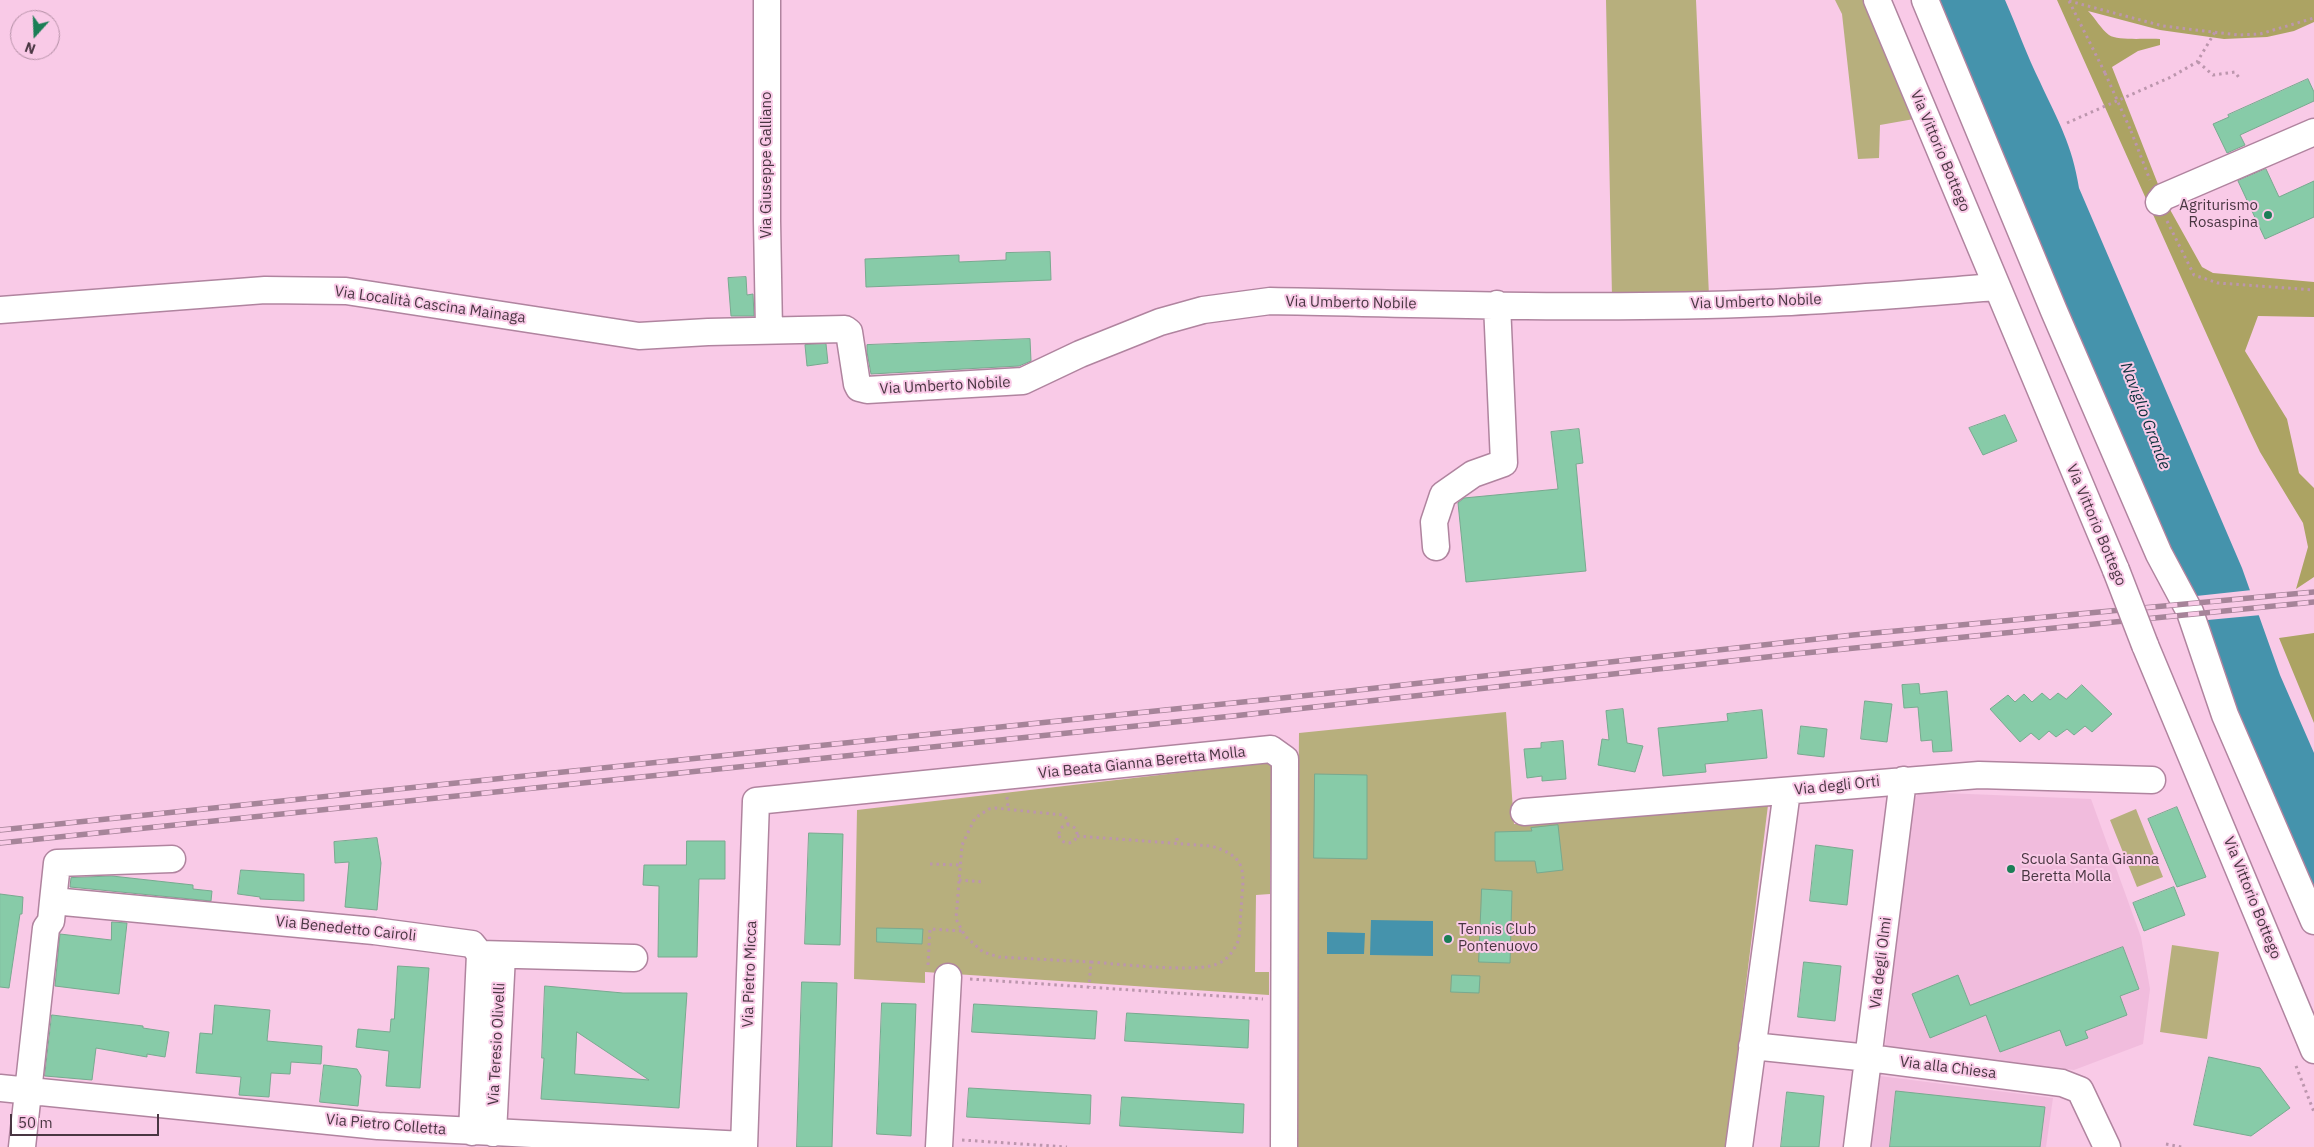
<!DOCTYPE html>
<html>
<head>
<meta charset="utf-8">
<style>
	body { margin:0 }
	#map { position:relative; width:2314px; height:1147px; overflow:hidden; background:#f9cae7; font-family:"IBM Plex Sans",sans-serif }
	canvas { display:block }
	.north { position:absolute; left:10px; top:10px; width:50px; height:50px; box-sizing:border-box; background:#f9cae7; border:1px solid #b38fa5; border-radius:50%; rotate:200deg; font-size:14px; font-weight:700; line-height:20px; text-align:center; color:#493642 }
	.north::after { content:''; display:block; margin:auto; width:18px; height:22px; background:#1b7e56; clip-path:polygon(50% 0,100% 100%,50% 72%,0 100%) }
	.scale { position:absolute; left:10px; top:1114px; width:149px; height:22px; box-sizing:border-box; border:2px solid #493642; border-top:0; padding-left:6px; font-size:15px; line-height:18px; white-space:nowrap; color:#493642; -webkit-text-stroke:4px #f9cae7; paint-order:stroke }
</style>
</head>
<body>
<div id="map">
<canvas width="2314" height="1147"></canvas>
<div class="north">N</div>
<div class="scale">50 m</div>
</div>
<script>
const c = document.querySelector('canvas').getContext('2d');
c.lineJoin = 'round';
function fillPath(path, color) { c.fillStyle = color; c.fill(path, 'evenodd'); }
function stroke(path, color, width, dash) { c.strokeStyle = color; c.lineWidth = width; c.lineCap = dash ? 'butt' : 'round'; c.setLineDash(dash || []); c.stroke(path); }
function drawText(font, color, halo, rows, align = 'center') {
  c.font = font + ' "IBM Plex Sans",sans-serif'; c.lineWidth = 4; c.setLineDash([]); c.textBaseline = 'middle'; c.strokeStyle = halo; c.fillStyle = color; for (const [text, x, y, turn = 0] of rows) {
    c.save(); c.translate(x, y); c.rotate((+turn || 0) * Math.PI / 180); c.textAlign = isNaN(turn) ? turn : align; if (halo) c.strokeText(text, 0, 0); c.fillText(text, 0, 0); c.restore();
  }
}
const built = new Path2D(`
	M1920,792L2091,799L2141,937L2150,989L2143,1044L2074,1070L1885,1047L1912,801Z
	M1880,1076L2053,1098L2046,1147H1871Z`);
const green = new Path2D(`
	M1606,0H1696L1709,296L1612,297Z
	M1835,0H1864L1914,119L1880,125L1879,158L1858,159L1842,14Z
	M1506,712L1514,824L1768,805L1726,1147H1295L1299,733Z
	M1272,762L1270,894L1256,895L1255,972H1269V995L925,972V983L854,979L857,810Z
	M2136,809L2163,877L2137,887L2110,820Z
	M2172,945L2219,952L2207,1039L2160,1032Z`);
const forest = new Path2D(`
	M2057,0H2314V22L2294,31L2267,37L2224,39L2160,30L2088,11C2095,18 2101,29 2109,35C2118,41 2146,38 2160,39V45L2138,51L2112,67L2163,197L2202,267L2213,273L2314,282V317L2258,316L2245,351L2287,419L2299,473L2314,488V577L2296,589L2308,547L2303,523L2260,452L2249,429Z
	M2314,633V723L2279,638Z`);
const water = new Path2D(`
	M1936,0H2005C2017,27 2027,56 2040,82C2058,121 2072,144 2079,188L2242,568L2280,675L2314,753V897L2175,560Z
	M1371,920L1433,921V956L1370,955Z
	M1327,932L1365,933L1364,954H1327Z`);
const pier = new Path2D(`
	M2252,590L2261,615L2197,621L2187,597Z`);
const building = new Path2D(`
	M2308,79L2314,92V101L2240,135L2245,145L2227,153L2213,124L2229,117L2228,115Z
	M2266,169L2279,197L2314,181V217L2265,239L2238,181Z
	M1050,252L1051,280L866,287L865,259L959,255V262L1006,260V253Z
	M746,277L747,295L753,294L754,316H731L728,278Z
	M1030,339L1031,361L1019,366L871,374L867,352V345Z
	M826,344L828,363L807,366L805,345Z
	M2005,415L2017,441L1983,455L1969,428Z
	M1579,429L1583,463L1576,464L1586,571L1466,582L1458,503L1464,498L1558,489L1551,432Z
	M1919,684L1920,694L1947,691L1952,751L1933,752L1932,740L1921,741L1918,707L1904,708L1902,685Z
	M2082,685L2112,714L2092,732L2085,726L2074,735L2067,729L2056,737L2049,731L2039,740L2031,733L2020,742L1990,709L2008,695L2015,702L2024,694L2032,702L2042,693L2050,700L2058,693L2066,699Z
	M1865,701L1892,704L1887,742L1861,739Z
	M1623,709L1627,743L1643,746L1635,772L1598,765L1602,739L1609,740L1606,711Z
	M1762,710L1767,758L1705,764L1706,772L1663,776L1658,728L1728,721L1727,714Z
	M1801,726L1827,729L1824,757L1798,754Z
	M1563,741L1566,779L1542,781V776L1527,778L1524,749L1541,748V743Z
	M1315,774L1367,775V859L1314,858Z
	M2177,807L2206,877L2177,887L2148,819Z
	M1558,825L1563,870L1537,873L1535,861H1495V832L1532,831L1531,828Z
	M809,833L843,834L840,945L805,944Z
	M377,838L381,863L377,910L345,907L349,862L335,863L334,842Z
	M687,841H725V879H699L697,957H658L659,886L643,885L644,865H686Z
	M1816,845L1853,850L1847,905L1810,901Z
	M241,870L304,874V901L260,899V897L238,894Z
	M112,876L193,885V889L212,891L211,901L70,887L71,878Z
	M2174,887L2185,915L2144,931L2133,903Z
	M1482,889L1512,891L1510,963L1479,962Z
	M0,894L23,897L22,914H20L9,988L0,987Z
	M112,922L127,923L119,994L55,986L60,934L111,940Z
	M877,928L923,929L922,944L877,942Z
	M2123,947L2139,989L2120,996L2127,1015L2085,1031L2088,1038L2066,1046L2060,1030L2000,1052L1986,1015L1930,1038L1912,994L1958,975L1970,1005Z
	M1804,962L1841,966L1835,1021L1798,1017Z
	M398,966L429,968L420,1088L386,1086L389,1051L356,1047L358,1029L390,1032L391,1019H394Z
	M1452,975L1480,976L1479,993L1451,992Z
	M802,982L837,983L832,1147H797Z
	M545,986L623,993H687L679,1108L541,1099L544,1058H542ZM577,1032L649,1080L575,1074Z
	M882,1003L916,1004L911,1136L877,1134Z
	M974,1004L1097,1011L1095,1039L972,1032Z
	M215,1005L270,1010L267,1041L322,1046L321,1064L291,1062L290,1074L271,1073L269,1097L239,1095L241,1077L196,1073L200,1033L212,1034Z
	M1127,1013L1249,1020L1248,1048L1125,1041Z
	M52,1015L143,1026V1028L169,1032L165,1057L147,1054V1057L96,1048L92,1080L45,1076Z
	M2209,1057L2260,1068L2290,1108L2251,1136L2194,1125Z
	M324,1065L357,1069L361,1076L358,1106L320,1102Z
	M969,1088L1091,1095L1090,1124L967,1117Z
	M1896,1091L2045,1107L2040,1147H1890Z
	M1787,1092L1824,1096L1819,1147H1781Z
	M1122,1097L1244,1104L1243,1133L1120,1126Z`);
const path = new Path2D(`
	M2069,1L2163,26L2238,35L2260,34L2314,18
	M2069,1L2105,73
	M2198,62L2213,75L2235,72L2240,79
	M2067,123L2171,77L2197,62L2215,32
	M2131,131L2150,180
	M2167,221L2194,275L2218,283L2314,290
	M1007,797L1008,808
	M1068,825L1067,819L1063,815L995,808L989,809L975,818L962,845L956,919L965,936L983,952L999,957L1091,962L1089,987
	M1059 834a9 9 0 1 1 18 0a9 9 0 1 1-18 0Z
	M1077,836L1211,846C1242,855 1245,866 1242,895C1241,910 1240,924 1239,939C1235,949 1228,960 1217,964C1196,973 1118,964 1091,962
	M1177,838V844
	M930,864L960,865
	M959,880L985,882
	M928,965L930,929L962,931
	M970,979L1263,999
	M2296,1066L2314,1112
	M962,1140L1067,1147
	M2166,1144L2182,1147`);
const minor = new Path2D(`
	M767,0V221L769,330
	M1877,0L2116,570
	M1925,0L2054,311L2159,554L2190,612L2225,715L2314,921
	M2159,202L2163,197L2314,132
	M0,310L265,290L346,291L639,336L708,332L845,329L849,332L857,384L859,388L867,390L1023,381L1080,354L1160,322L1203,310L1270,301C1435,304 1601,310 1766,303C1842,300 1919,293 1996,287
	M1436,547L1434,522L1443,495L1473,474L1504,463L1497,304
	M2145,645L2314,1050
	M1524,812L1979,775L2152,780
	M53,901L57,863L172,859
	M1752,1046L1869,1058L2062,1083L2080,1090L2107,1147
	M0,1088L378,1126L744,1145
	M472,1132L480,954
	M493,1133L502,955
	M22,1147L46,928L51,921L53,901L374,931L472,944L480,954L634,958
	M744,1147L756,801L1271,749L1285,759L1284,1147
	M939,1147L948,977
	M1739,1147L1787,791
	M1857,1147L1903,780`);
const rail = new Path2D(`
	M0,830L1340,692L1853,635L2314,592
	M0,843L1233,716L1785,655L2314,602`);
const pathBridge = new Path2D(`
	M2105,73L2131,131`);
const minorBridge = new Path2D(`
	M2116,570L2145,645`);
const markers = [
	[2268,215,5,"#1b7e56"],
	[2011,869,5,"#1b7e56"],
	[1448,939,5,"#1b7e56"]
];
const streetNames = [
	["Via Vittorio Bottego",1940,151,67],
	["Via Giuseppe Galliano",767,165,-90],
	["Via Umberto Nobile",1756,302,-2],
	["Via Umberto Nobile",1351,303,1],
	["Via Località Cascina Mainaga",430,305,8],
	["Via Umberto Nobile",945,386,-3],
	["Via Vittorio Bottego",2096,525,67],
	["Via Beata Gianna Beretta Molla",1142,763,-6],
	["Via degli Orti",1837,786,-6],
	["Via Vittorio Bottego",2252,898,68],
	["Via Benedetto Cairoli",346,929,6],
	["Via degli Olmi",1881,963,-83],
	["Via Pietro Micca",750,974,-88],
	["Via Teresio Olivelli",497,1044,-87],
	["Via alla Chiesa",1948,1068,7],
	["Via Pietro Colletta",386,1125,5]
];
const poiNames = [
	["Agriturismo",2258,206,"right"],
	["Rosaspina",2258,223,"right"],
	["Scuola Santa Gianna",2021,860],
	["Beretta Molla",2021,877],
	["Tennis Club",1458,930],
	["Pontenuovo",1458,947]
];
const waterNames = [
	["Naviglio Grande",2145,416,69]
];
fillPath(built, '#f1bcdd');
fillPath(green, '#b7af7d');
fillPath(forest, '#aca363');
fillPath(water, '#4593ac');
fillPath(pier, '#f9cae7');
fillPath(building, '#87cba8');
stroke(building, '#78a98f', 1);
stroke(minor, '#b0849f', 29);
stroke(path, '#bc96ad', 3, [2.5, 4]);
stroke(minor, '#fff', 26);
stroke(rail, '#a68499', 5.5);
stroke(rail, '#f9cae7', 4, [11]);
stroke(minorBridge, '#b0849f', 29, []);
stroke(pathBridge, '#bc96ad', 3, [2.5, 4]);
stroke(minorBridge, '#fff', 26);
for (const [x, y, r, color] of markers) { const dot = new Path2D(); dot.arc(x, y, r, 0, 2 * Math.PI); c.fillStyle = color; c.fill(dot); stroke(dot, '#f9cae7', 2); }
drawText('15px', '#493642', '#f9cae7', streetNames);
drawText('15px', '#493642', '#f9cae7', poiNames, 'left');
drawText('italic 16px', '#0b313c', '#f9cae7', waterNames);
</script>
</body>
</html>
